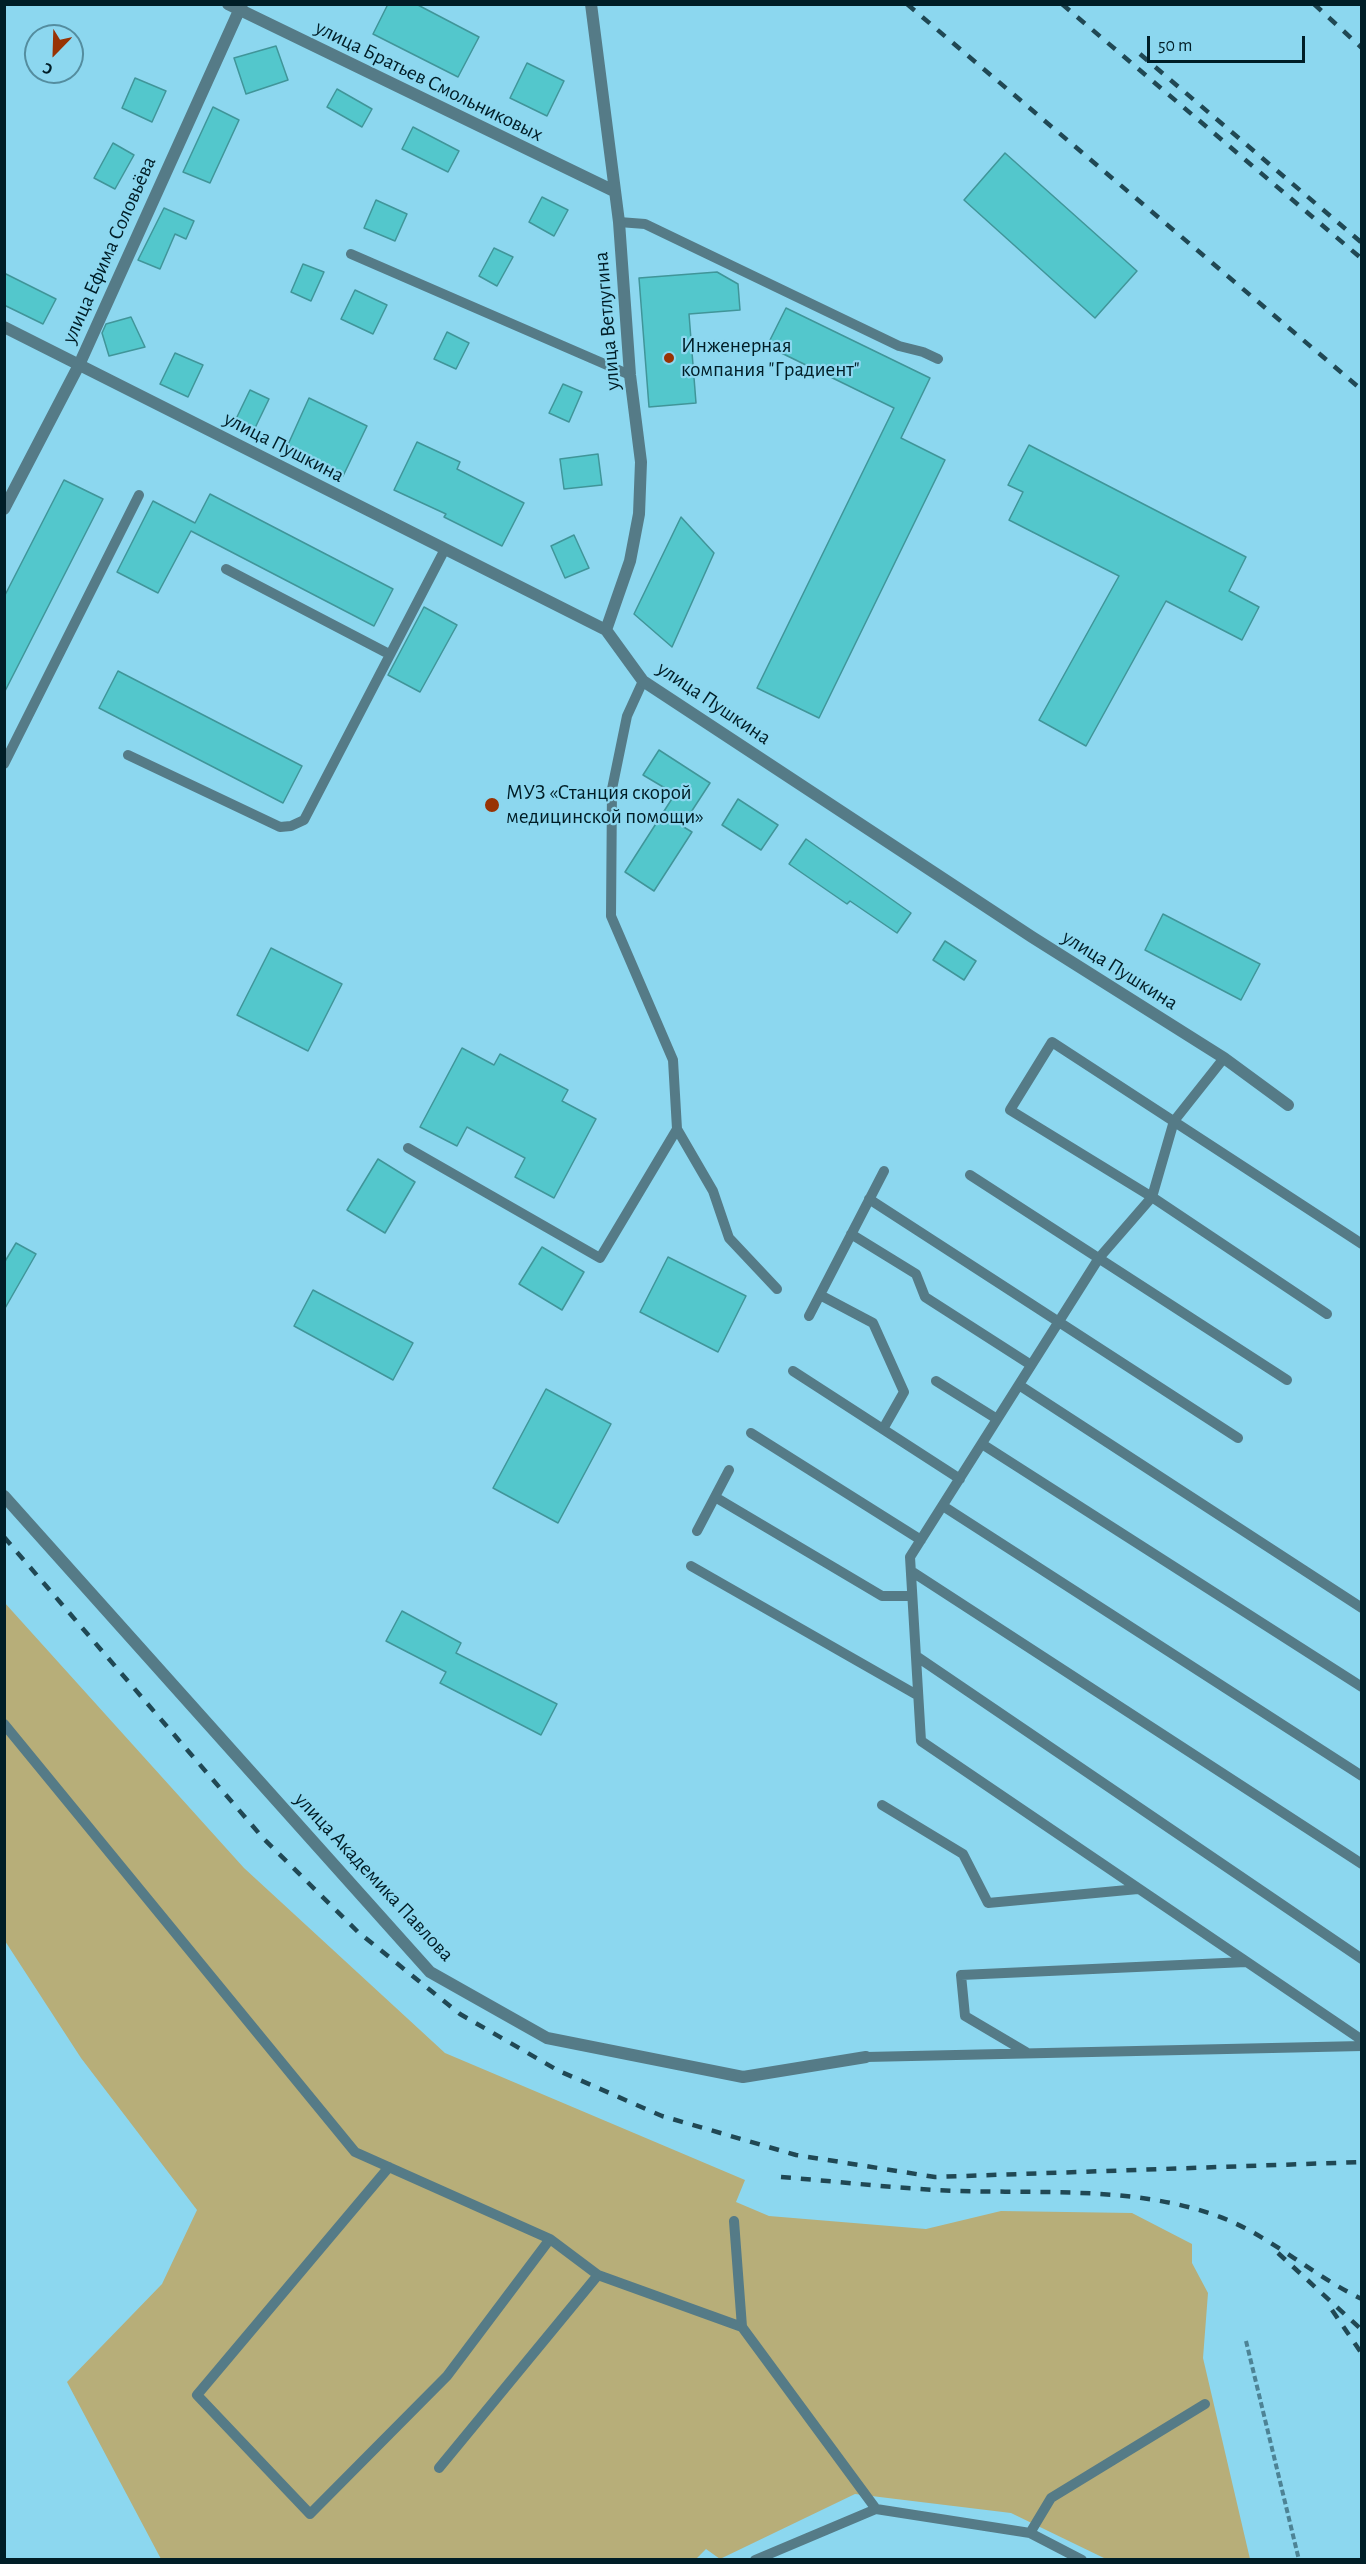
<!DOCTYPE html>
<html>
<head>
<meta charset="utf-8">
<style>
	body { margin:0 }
	#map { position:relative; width:1366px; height:2564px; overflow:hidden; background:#8cd7ef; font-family:"Alegreya Sans",sans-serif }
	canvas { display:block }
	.frame { position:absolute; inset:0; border:6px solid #001e27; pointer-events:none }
	.north { position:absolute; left:24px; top:24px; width:60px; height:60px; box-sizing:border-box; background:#8cd7ef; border:2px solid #548d9f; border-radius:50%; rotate:203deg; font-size:16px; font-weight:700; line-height:24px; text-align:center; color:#001e27 }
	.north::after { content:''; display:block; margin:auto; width:21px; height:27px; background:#983304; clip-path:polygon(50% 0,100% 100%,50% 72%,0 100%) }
	.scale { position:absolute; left:1147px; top:36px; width:158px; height:27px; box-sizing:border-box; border:3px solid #001e27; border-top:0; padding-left:8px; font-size:18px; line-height:21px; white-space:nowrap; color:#001e27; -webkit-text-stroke:4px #8cd7ef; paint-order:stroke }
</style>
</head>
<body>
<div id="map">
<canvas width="1366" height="2564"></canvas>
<div class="frame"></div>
<div class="north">С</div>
<div class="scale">50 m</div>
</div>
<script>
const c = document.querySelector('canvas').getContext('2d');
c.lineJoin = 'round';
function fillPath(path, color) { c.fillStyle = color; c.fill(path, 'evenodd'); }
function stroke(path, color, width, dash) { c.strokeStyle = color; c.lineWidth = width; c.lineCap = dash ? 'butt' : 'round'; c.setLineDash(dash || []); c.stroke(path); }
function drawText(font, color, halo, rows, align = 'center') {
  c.font = font + ' "Alegreya Sans",sans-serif'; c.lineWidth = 4.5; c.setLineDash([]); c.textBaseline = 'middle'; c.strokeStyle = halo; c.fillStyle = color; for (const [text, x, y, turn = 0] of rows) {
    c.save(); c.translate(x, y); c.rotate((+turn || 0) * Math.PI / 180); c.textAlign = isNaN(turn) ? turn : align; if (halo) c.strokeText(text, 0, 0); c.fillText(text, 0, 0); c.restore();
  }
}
const green = new Path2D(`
	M4,1602L244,1868L445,2053L745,2180L736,2202L769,2216L926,2229L1001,2211L1132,2213L1192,2244V2263L1208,2293L1203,2358L1250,2559H1106L1011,2513L855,2494L720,2559L706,2549L695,2560L161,2559L67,2382L162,2284L197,2210L81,2058L5,1941Z`);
const building = new Path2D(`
	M388,4H416L479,37L458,77L373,34Z
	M276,46L288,80L246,94L234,58Z
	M527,63L564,81L547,116L510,98Z
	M135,78L166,91L152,122L122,108Z
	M337,89L372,109L362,127L327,107Z
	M213,107L239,120L210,183L183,172Z
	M413,127L459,151L448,172L402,149Z
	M113,143L134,155L115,189L94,178Z
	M1005,153L1137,271L1095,318L964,200Z
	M542,197L568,210L554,236L529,222Z
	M376,200L407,214L395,241L364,228Z
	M164,208L194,221L186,239L175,234L160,269L138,260Z
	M494,248L513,257L497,286L479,276Z
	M303,264L324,272L311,301L291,292Z
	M717,272L738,284L740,310L689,314L696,403L649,407L639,278Z
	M4,273L56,299L43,324L4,305Z
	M355,290L387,305L373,334L341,319Z
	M786,308L930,378L901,438L945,460L819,718L757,688L894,408L767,346Z
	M131,317L145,347L109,356L102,333L106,324Z
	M447,332L469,343L456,369L434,359Z
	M175,353L203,365L188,397L160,384Z
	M563,384L582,392L569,422L549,413Z
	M250,390L269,399L255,428L236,419Z
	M309,398L367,426L343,476L286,449Z
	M417,442L460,462L457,469L524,503L502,546L444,517L446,514L394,490Z
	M1029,445L1246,557L1229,591L1259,607L1242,640L1166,601L1086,746L1039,720L1119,576L1009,520L1023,492L1008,485Z
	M598,454L602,485L564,489L560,459Z
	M64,480L103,499L4,693V597Z
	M210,494L393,589L374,626L191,531L158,593L117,572L153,501L195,523Z
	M681,517L714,553L672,647L634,614Z
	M574,535L589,568L565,578L551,546Z
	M424,607L457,625L420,692L388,675Z
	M118,671L302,766L283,803L99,708Z
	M659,750L710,783L682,826L692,832L654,891L625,872L675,794L643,775Z
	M738,799L778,825L761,850L722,825Z
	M806,839L911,913L897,933L850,901L847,904L789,864Z
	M1163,914L1260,964L1241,1000L1145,950Z
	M945,941L976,961L964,980L933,960Z
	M271,948L342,984L308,1051L237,1015Z
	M462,1048L494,1065L500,1054L568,1090L562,1101L596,1119L554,1198L515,1177L525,1158L467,1127L457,1146L420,1127Z
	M378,1159L415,1182L385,1233L347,1210Z
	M16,1243L36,1254L4,1310V1263Z
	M542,1247L584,1272L562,1310L519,1284Z
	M668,1257L746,1296L718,1352L640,1312Z
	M313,1290L413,1343L393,1380L294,1326Z
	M546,1389L611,1424L558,1523L493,1488Z
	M402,1611L461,1643L456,1653L557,1704L541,1735L440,1683L446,1672L386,1641Z`);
const path = new Path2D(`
	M1246,2341L1299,2560`);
const lane = new Path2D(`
	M619,222L645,224L899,346L923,352L938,359
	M351,254L630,375
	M226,569L389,654
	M128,755L280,827L291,826L304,820L444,551
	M4,764L139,495
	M1224,1058L1174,1121L1152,1197L1099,1258L910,1557L921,1741L1362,2040
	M677,1129L713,1191L729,1238L777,1289
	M408,1148L600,1258L677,1129L673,1060L611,916L612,789L627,716L643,681
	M970,1175L1287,1380
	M869,1199L1238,1438
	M851,1234L916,1274L925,1297L1031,1365
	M820,1295L873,1323L904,1392L883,1429
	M1327,1314L1152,1197L1010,1110L1052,1042L1362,1244
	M809,1316L884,1171
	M793,1371L960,1479
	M936,1381L997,1419
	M1019,1385L1362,1608
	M751,1433L921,1540
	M982,1444L1362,1687
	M715,1497L882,1596H912
	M943,1506L1362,1776
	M697,1531L729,1470
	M691,1566L917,1695
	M911,1571L1362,1864
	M916,1656L1362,1959
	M4,1724L355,2152L550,2239L598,2275
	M882,1805L963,1854L988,1903L1138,1889
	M1026,2052L965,2016L961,1975L1246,1962
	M866,2057L1362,2046
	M389,2167L197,2395L310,2514L447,2376L550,2239
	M734,2221L742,2327
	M439,2468L598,2275L742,2327L876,2509
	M1030,2533L1051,2498L1205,2404
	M755,2560L876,2509L1030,2533L1082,2560`);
const street = new Path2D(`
	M228,4L614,191
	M591,4L619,222L630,375L641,462L639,514L630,561L606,630
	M4,327L606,630L643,681L1032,937L1224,1058L1288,1105
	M4,509L79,365L242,4
	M4,1496L430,1972L547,2038L743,2077L866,2057`);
const rail = new Path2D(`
	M907,4L1362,390
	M1062,4L1362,259
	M1314,4L1362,48
	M1140,54L1362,243
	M4,1537L263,1838L358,1932L460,2014L559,2071L662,2116L796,2155L935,2177L1362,2162
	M781,2177C832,2181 884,2187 935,2190C1029,2195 1125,2184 1215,2215C1269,2234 1311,2275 1362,2299
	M1278,2253L1362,2330
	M1332,2310L1362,2354`);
const markers = [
	[669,358,6,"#983304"],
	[492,805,8,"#983304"]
];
const streetNames = [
	["улица Братьев Смольниковых",429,81,26],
	["улица Ефима Соловьёва",109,250,-66],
	["улица Ветлугина",607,321,-95],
	["улица Пушкина",284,447,27],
	["улица Пушкина",714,703,34],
	["улица Пушкина",1120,970,32],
	["улица Академика Павлова",374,1877,47]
];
const poiNames = [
	["Инженерная",681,346],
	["компания \"Градиент\"",681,370],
	["МУЗ «Станция скорой",506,793],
	["медицинской помощи»",506,817]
];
fillPath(green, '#b7ae79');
fillPath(building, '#53c7cc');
stroke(building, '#409599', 1.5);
stroke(path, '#4d8395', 4, [6, 3]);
stroke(lane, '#557b87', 10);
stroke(street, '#557b87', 12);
stroke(rail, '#204854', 4.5, [10, 10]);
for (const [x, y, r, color] of markers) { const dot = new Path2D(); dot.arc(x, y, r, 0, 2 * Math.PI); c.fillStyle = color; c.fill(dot); stroke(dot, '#8cd7ef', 2); }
drawText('21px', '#001e27', '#8cd7ef', streetNames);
drawText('21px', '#001e27', '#8cd7ef', poiNames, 'left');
</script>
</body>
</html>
